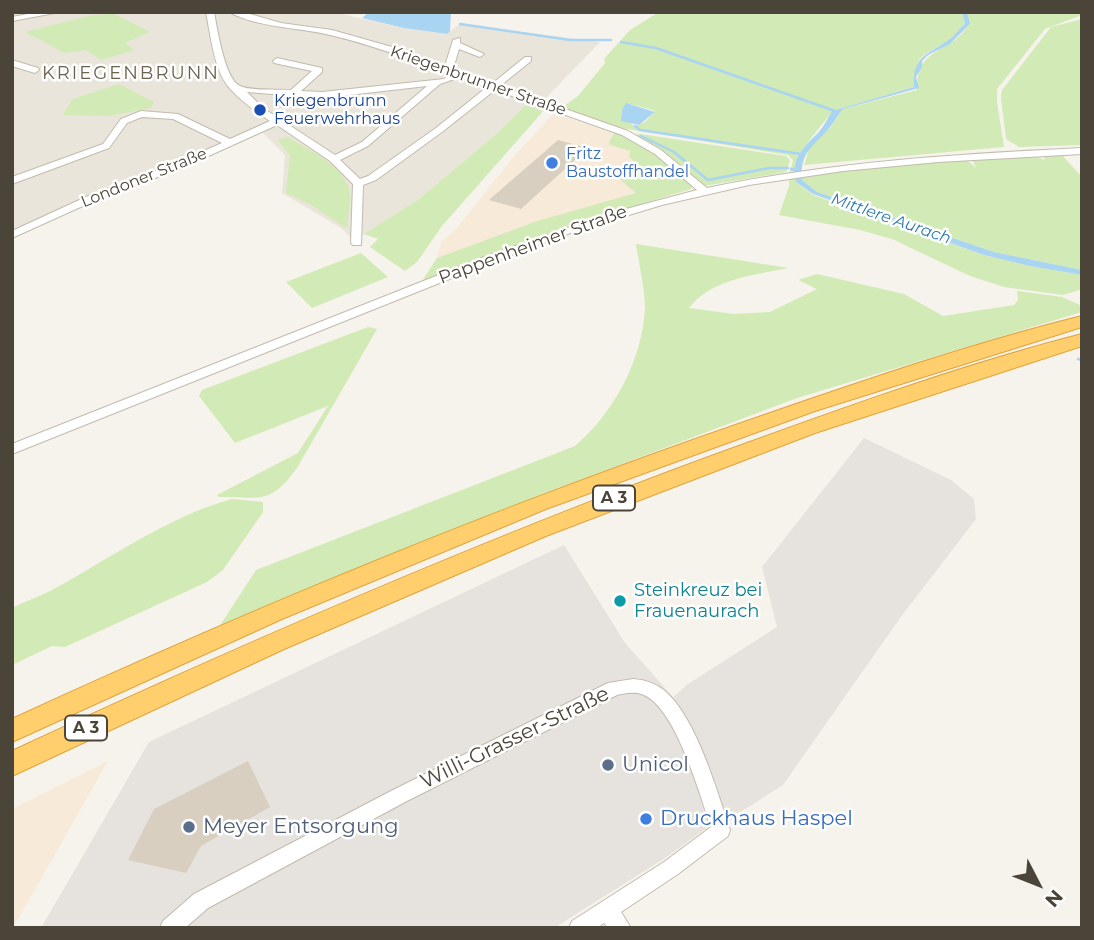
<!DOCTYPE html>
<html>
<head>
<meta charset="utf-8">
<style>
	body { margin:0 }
	#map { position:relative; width:1094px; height:940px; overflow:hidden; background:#f6f3ec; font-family:Montserrat,sans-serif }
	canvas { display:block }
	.frame { position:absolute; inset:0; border:14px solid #4b4439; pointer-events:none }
	.north { position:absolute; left:1003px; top:849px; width:70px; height:70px; -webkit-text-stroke:5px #fff; paint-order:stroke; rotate:132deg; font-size:19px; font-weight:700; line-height:28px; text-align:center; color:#4b4439 }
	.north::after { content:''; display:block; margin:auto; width:24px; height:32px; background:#4b4439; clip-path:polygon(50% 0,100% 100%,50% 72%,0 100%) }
</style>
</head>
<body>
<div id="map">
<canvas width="1094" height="940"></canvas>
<div class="frame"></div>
<div class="north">N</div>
</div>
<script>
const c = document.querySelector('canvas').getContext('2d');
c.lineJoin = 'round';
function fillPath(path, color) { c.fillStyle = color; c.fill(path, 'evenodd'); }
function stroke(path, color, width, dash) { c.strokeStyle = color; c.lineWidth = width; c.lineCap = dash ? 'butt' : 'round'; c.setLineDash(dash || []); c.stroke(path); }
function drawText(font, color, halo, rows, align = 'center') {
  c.font = font + ' Montserrat,sans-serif'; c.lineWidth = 5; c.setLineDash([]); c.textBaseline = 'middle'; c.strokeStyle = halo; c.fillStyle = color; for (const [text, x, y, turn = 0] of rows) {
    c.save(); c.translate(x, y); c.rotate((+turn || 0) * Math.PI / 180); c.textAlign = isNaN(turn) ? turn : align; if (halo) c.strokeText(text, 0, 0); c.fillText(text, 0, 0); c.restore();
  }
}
const residential = new Path2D(`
	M12,12H332L404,28L446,34L460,24L600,42L544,100L533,98L494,136L419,199L364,234L357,243L341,228L282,193L285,155L259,129L12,232Z`);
const commercial = new Path2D(`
	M554,113L625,137L673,185L534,222L437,258L441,242L456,229L515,155Z
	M108,761L13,928H12V809Z`);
const industrial = new Path2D(`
	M864,438L951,480L974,499L976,519L900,618L783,785L747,808L704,830L665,858L554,928H41L149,742L564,545L625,643L673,697L688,684L777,627L762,567Z`);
const green = new Path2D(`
	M659,12H962L965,24C959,29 955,36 949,40C923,57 915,52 914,87L832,111C819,131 799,146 795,171L790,172L793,160L788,155L616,127L565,109L564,106L578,96L605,63L604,59L630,30ZM630,104L653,110L655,112L645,122L635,126L621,117L622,110Z
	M967,12H1082V15L1045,29L997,89V102L1004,147L804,165L810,146L830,128L843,109L917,90C917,61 926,58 949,44C957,40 964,31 970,24Z
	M114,14L150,32L125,43L134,50L101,60L86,50L65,53L25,32L92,15Z
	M1082,19V145L1019,147L1006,139L1001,98L1002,90L1051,27Z
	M119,84L154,102L151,108L109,116L63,115L73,99Z
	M529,102L546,108L442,226L417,262L405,271L370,247L378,239L364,234L419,199L494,136Z
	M618,133C646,145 672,163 692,186L691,189L566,227L422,281L437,258L534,222L636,193L615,175L629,170L635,163L629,156L631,151L610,145L609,141L614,134Z
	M640,134L786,156L790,160L786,172L704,186L697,183L662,150L634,135Z
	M288,137C308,150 346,166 350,193C352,204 346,216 348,227H344L313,206L286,193L290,155L277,140Z
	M1061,154L1082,177V270L994,252L817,192L802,180V176L878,166L967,160L976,168L972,159L1036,156L1044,160L1045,155Z
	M789,177H795L796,182L813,195L984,255L1030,266L1082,275V289L1063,295L1004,287L970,276L892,239L860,230L779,215L789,186Z
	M636,244L789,268C754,275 711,279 689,308L734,314L770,312L817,289L798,280L817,274L904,294L943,316L1014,305L1018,300L1017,291L1062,297L1082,306V312L797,398L537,496L217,630L256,570L575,446C614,413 642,360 645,309C645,288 639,265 636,244Z
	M361,253L388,277L312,308L286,282Z
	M368,327L377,329L297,468C270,505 261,497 219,497L217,495L298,453L328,406L235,443L199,396L202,390Z
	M232,499L263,502V512L223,570L207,582L65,647L52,646L12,665V608C25,601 39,597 52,590C111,558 167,517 232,499Z`);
const water = new Path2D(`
	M369,12H451L450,31L447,34L404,28L362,18Z
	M962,12H967L970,24L950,44L928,55L922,61V67L916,77L919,88L843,109C838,115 835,121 830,127C815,146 799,151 802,180L817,192L994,252L1082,270V275L1030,266L984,255L813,194L796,182C790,161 803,147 817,134C823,128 828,118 832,111L914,87C912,55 928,55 950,39C956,35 959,28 965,24Z
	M626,103L655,112L639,125L621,121L622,110Z`);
const stream = new Path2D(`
	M460,24L570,40H611
	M621,42L656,48L835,111
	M635,126L640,130L801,154
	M641,136L674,152L708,180L769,168H788
	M791,169L795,170
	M1078,359L1082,360`);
const building = new Path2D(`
	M558,140L588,148L521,209L489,200Z
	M248,761L270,807L201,846L186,873L128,860L154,809Z`);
const minor = new Path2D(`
	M39,12H60L12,21V17Z
	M206,12H214C217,28 225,80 240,86C250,91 279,89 291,90L312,71L274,63L273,61L277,58L322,68V72L301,91L322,92L444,79L452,74H445L444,71C406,58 369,44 330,35C297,27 259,28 229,12H243L281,23L332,30L392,47L445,66L453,40L460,38V43L484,54L480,57L459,49L453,69L493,83L525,57H531V61L500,86L628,131L661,150L707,188C831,162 956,154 1082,148V154L938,162L843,171L749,185L662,205L576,231L492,262L12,454V444L484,257L611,213L697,190L655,154L622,135L495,90L442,132L376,180L363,185L361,245H353L351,243L353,184L330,161L277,125L182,168L96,200L12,238V231L88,196L174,164L222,143L173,119L142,117L127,123L109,148L12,184V177L103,144L121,119L141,111L178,114L230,139L270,121C255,111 234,96 225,82C214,65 210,33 206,12ZM460,77L487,87L436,128L368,176L360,179L340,160L368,146L440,84ZM427,86L362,142L335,155L263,108L247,92L322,98Z
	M12,60L38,68L39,70L35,73L12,66Z
	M633,679C646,680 658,684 667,693C697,721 717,791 730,830L728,836L678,874L621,912L631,928H608L604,923L597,928H569L572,921L664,862L711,827C700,795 676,709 644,695C636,691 625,693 617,695L405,802L208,908L185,928H160L163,921L194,894L393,790L608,683Z`);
const highway = new Path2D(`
	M1082,316V327L815,411L546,509L282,619L12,742V719C253,608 497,507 747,421C857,383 969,344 1082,316Z
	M1082,334V346L815,433L546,536L282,650L12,776V751C253,639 497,533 747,443C857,403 969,363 1082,334Z`);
const markers = [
	[260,110,7,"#1a4fb4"],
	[552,163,7,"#3f7fe0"],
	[620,601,7,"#0f9aa8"],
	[608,765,7,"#5c6f8a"],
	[646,819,7,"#3f7fe0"],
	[189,827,7,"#5c6f8a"]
];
const farStreetnames = [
	["Kriegenbrunner Straße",478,81,19],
	["Londoner Straße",144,178,-22]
];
const farTransitnames = [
	["Kriegenbrunn",274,101],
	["Feuerwehrhaus",274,119]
];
const farShopnames = [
	["Fritz",566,154],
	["Baustoffhandel",566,172]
];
const farWaternames = [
	["Mittlere Aurach",891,219,19]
];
const shields = [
	[614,498,42],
	[86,728,42]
];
const shieldNames = [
	["A 3",614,498],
	["A 3",86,728]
];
const farQuarternames = [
	["KRIEGENBRUNN",131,74]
];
const streetNames = [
	["Pappenheimer Straße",533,245,-20]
];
const cultureNames = [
	["Steinkreuz bei",634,591],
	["Frauenaurach",634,612]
];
const nearStreetnames = [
	["Willi-Grasser-Straße",515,738,-26]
];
const nearServicenames = [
	["Unicol",622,765],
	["Meyer Entsorgung",203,827]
];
const nearShopnames = [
	["Druckhaus Haspel",660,819]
];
fillPath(residential, '#eae5da');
fillPath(commercial, '#f7ead8');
fillPath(industrial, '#e6e2dd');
fillPath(green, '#d2eab5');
fillPath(water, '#a9d4f2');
stroke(stream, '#a9d4f2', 2.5);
fillPath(building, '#d8cfc1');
stroke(minor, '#c2bbae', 2);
stroke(highway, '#e0a43c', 2);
fillPath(minor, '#fff');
fillPath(highway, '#ffcf6e');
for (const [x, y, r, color] of markers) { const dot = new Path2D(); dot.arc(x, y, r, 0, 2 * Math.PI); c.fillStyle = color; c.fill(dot); stroke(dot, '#fff', 2.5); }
drawText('16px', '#4b4439', '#fff', farStreetnames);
drawText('16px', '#164399', '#fff', farTransitnames, 'left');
drawText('16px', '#366cbe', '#fff', farShopnames, 'left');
drawText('italic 16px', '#2e7ab2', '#fff', farWaternames);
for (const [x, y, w] of shields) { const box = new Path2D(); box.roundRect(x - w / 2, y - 12.5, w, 25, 5); c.fillStyle = '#fff'; c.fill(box); stroke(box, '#4b4439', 2); }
drawText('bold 16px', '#4b4439', null, shieldNames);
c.letterSpacing = '2px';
drawText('18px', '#6e6250', '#fff', farQuarternames);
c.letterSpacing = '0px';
drawText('18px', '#4b4439', '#fff', streetNames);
drawText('18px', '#0d838f', '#fff', cultureNames, 'left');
drawText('21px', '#4b4439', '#fff', nearStreetnames);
drawText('21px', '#4e5e75', '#fff', nearServicenames, 'left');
drawText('21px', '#366cbe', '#fff', nearShopnames, 'left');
</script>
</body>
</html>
